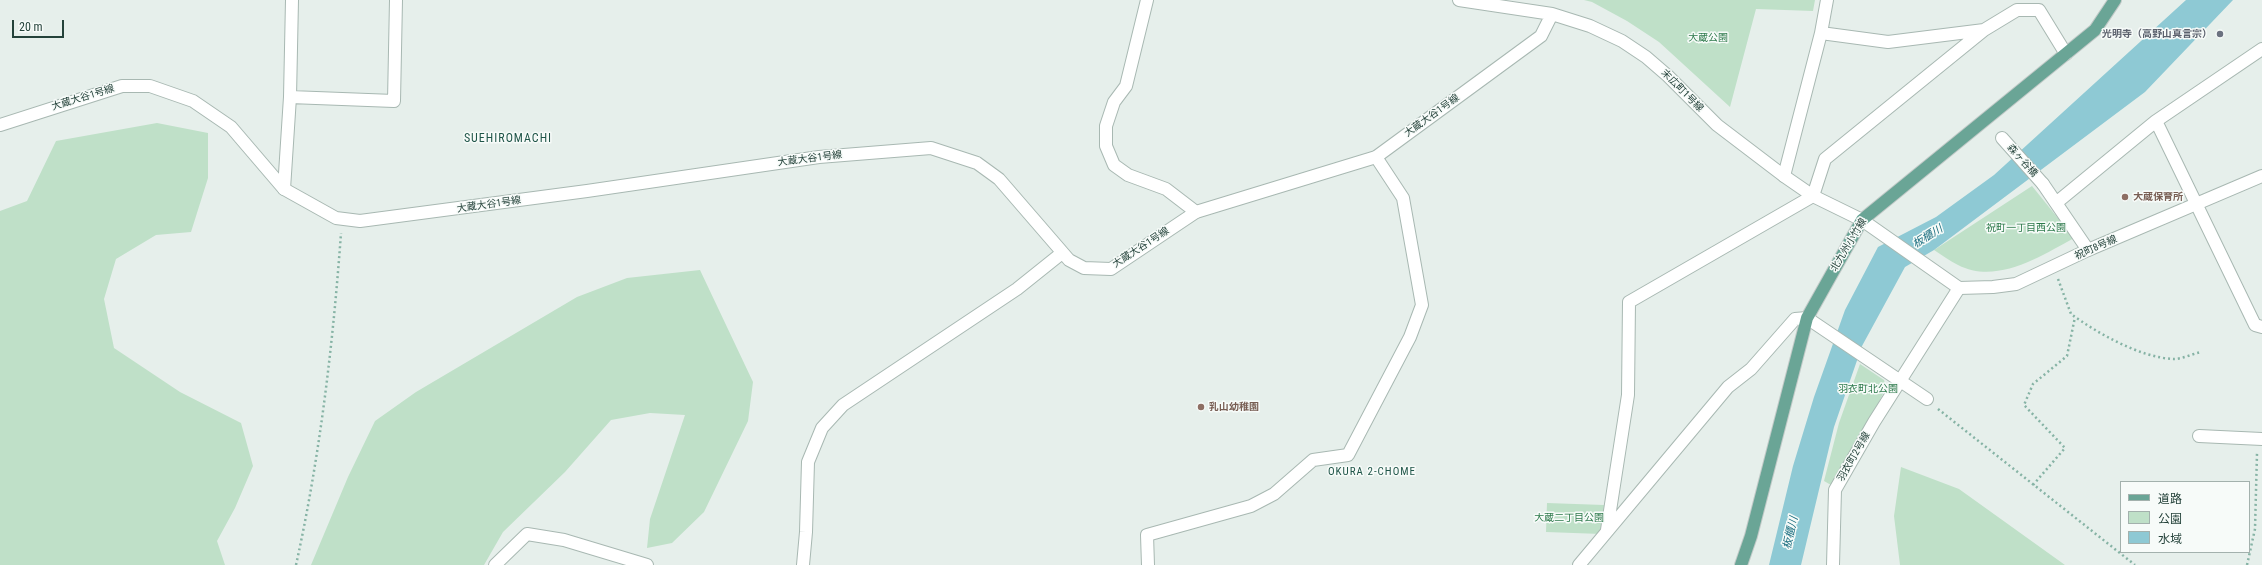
<!DOCTYPE html>
<html>
<head>
<meta charset="utf-8">
<style>
	body { margin:0 }
	#map { position:relative; width:2262px; height:565px; overflow:hidden; background:#e6efeb; font-family:"Roboto Condensed","Noto Sans JP",sans-serif }
	canvas { display:block }
	.legend { position:absolute; left:2120px; top:481px; width:130px; height:72px; box-sizing:border-box; background:#f7fbf9; border:1px solid #a3b1ad; margin:0; padding:5px 7px; list-style:none; font-size:12px; color:#24423a }
	.legend li { display:flex; align-items:center; gap:8px; height:20px }
	.legend b { width:20px; border:1px solid #a3b1ad }
	.scale { position:absolute; left:12px; top:20px; width:52px; height:18px; box-sizing:border-box; border:2px solid #24423a; border-top:0; padding-left:5px; font-size:12px; line-height:14px; white-space:nowrap; color:#24423a; -webkit-text-stroke:3px #f7fbf9; paint-order:stroke }
</style>
</head>
<body>
<div id="map">
<canvas width="2262" height="565"></canvas>
<ul class="legend">
<li><b style="height:5px;background:#6aa596"></b>道路</li>
<li><b style="height:11px;background:#bfe0c8"></b>公園</li>
<li><b style="height:11px;background:#8ec9d4"></b>水域</li>
</ul>
<div class="scale">20 m</div>
</div>
<script>
const c = document.querySelector('canvas').getContext('2d');
c.lineJoin = 'round';
function fillPath(path, color) { c.fillStyle = color; c.fill(path, 'evenodd'); }
function stroke(path, color, width, dash) { c.strokeStyle = color; c.lineWidth = width; c.lineCap = dash ? 'butt' : 'round'; c.setLineDash(dash || []); c.stroke(path); }
function drawText(font, color, halo, rows, align = 'center') {
  c.font = font + ' "Roboto Condensed","Noto Sans JP",sans-serif'; c.lineWidth = 3; c.setLineDash([]); c.textBaseline = 'middle'; c.strokeStyle = halo; c.fillStyle = color; for (const [text, x, y, turn = 0] of rows) {
    c.save(); c.translate(x, y); c.rotate((+turn || 0) * Math.PI / 180); c.textAlign = isNaN(turn) ? turn : align; if (halo) c.strokeText(text, 0, 0); c.fillText(text, 0, 0); c.restore();
  }
}
const green = new Path2D(`
	M1584,0H1815L1813,11L1756,9L1730,107L1659,42L1627,21L1592,2Z
	M157,123L208,133V178L191,232L156,235L116,259L104,299L114,348L180,392L241,423L253,466L235,508L217,541L225,565H0V211L27,201L56,141Z
	M2032,186L2074,238C2041,256 1997,285 1958,265C1950,261 1942,255 1934,250Z
	M700,270L753,382L748,421L704,512L672,543L647,548L650,519L685,415L650,413L611,420L565,472L503,532L484,565H311L348,477L375,421L416,392L577,297L627,278Z
	M1860,364L1884,380L1886,388L1861,437L1831,485L1824,481L1839,423Z
	M1901,467L1959,489L2065,565H1900L1894,516Z
	M1547,503L1604,505L1601,534L1546,532Z`);
const water = new Path2D(`
	M2186,0H2233L2145,92L1934,250L1905,267L1862,346L1834,427L1801,565H1769L1793,466L1814,397L1845,310L1878,247L1936,217L1994,175Z`);
const path = new Path2D(`
	M2058,279L2071,314C2097,333 2141,358 2174,359C2182,359 2192,354 2201,352
	M1938,409L2135,565
	M2033,485L2065,448L2024,405L2033,384L2067,356L2075,317
	M296,565C320,456 333,344 341,233
	M2247,565L2255,529L2257,453`);
const pedestrian = new Path2D(`
	M2002,138L2043,184`);
const minor = new Path2D(`
	M1147,0L1126,86L1114,102L1106,126V146L1114,165L1128,175L1166,189L1196,212
	M1821,33L1888,42L1984,30
	M290,97L394,101L396,0
	M2156,121L2255,325L2262,327
	M1784,176L1821,33L1827,0
	M2043,184L2088,250
	M284,189L290,97L292,0
	M2056,203L2156,121L2262,49
	M2199,436L2262,439
	M1607,530L1628,395L1629,302L1813,196L1825,159L1984,30L2017,10H2039L2066,54
	M495,565L527,534L564,540L647,565
	M803,565L806,532L808,462L822,428L843,405L1017,289L1062,253
	M1148,565L1147,535L1251,506L1274,494L1313,460L1348,455L1410,337L1422,305L1403,198L1376,157
	M1579,565L1728,387L1751,369L1795,319L1807,318L1927,399
	M1833,565L1835,490L1874,422L1959,288`);
const tertiary = new Path2D(`
	M1459,0L1552,14L1590,26L1622,41L1646,57L1668,76L1717,125L1784,176L1813,196L1862,220L1959,288L1993,287L2016,284L2088,250L2262,176
	M0,125L122,86H150L193,101L231,127L284,189L336,218L360,221L587,191L819,157L931,148L977,163L999,179L1069,260L1084,268L1111,269L1196,212L1376,157L1541,36L1552,14`);
const primary = new Path2D(`
	M1741,565L1751,536L1807,318L1862,220L2095,30L2115,0`);
const markers = [
	[2220,34,4,"#6b7280"],
	[2125,197,4,"#8d6e63"],
	[1201,407,4,"#8d6e63"]
];
const worshipNames = [
	["光明寺（高野山真言宗）",2212,34]
];
const parkNames = [
	["大蔵公園",1708,38],
	["祝町一丁目西公園",2026,228],
	["羽衣町北公園",1868,389],
	["大蔵二丁目公園",1569,518]
];
const streetNames = [
	["末広町1号線",1682,91,45],
	["大蔵大谷1号線",83,98,-17],
	["大蔵大谷1号線",1432,116,-36],
	["大蔵大谷1号線",810,159,-7],
	["森ヶ谷橋",2022,161,48],
	["大蔵大谷1号線",489,205,-8],
	["北九州小竹線",1849,245,-59],
	["大蔵大谷1号線",1141,248,-33],
	["祝町8号線",2096,248,-24],
	["羽衣町2号線",1854,457,-60]
];
const educationNames = [
	["大蔵保育所",2133,197],
	["乳山幼稚園",1209,407]
];
const waterNames = [
	["板櫃川",1928,237,-32],
	["板櫃川",1791,533,-77]
];
const neighbourhoodNames = [
	["OKURA 2-CHOME",1372,472]
];
const quarterNames = [
	["SUEHIROMACHI",508,139]
];
fillPath(green, '#bfe0c8');
fillPath(water, '#8ec9d4');
stroke(pedestrian, '#a8b8b2', 14);
stroke(minor, '#a8b8b2', 14);
stroke(tertiary, '#a8b8b2', 14);
stroke(primary, '#c2cac8', 14);
stroke(path, '#86b3a5', 2.5, [2, 3]);
stroke(pedestrian, '#fff', 12);
stroke(minor, '#fff', 12);
stroke(tertiary, '#fff', 12);
stroke(primary, '#6aa596', 12);
for (const [x, y, r, color] of markers) { const dot = new Path2D(); dot.arc(x, y, r, 0, 2 * Math.PI); c.fillStyle = color; c.fill(dot); stroke(dot, '#f7fbf9', 1.5); }
drawText('bold 10px', '#5b616d', '#f7fbf9', worshipNames, 'right');
drawText('10px', '#2d7a4b', '#f7fbf9', parkNames);
drawText('10px', '#24423a', '#f7fbf9', streetNames);
drawText('bold 10px', '#785e54', '#f7fbf9', educationNames, 'left');
drawText('italic 11px', '#1c6f80', '#f7fbf9', waterNames);
c.letterSpacing = '1px';
drawText('11px', '#1f5548', '#f7fbf9', neighbourhoodNames);
c.letterSpacing = '0px';
c.letterSpacing = '1px';
drawText('12px', '#1f5548', '#f7fbf9', quarterNames);
c.letterSpacing = '0px';
</script>
</body>
</html>
